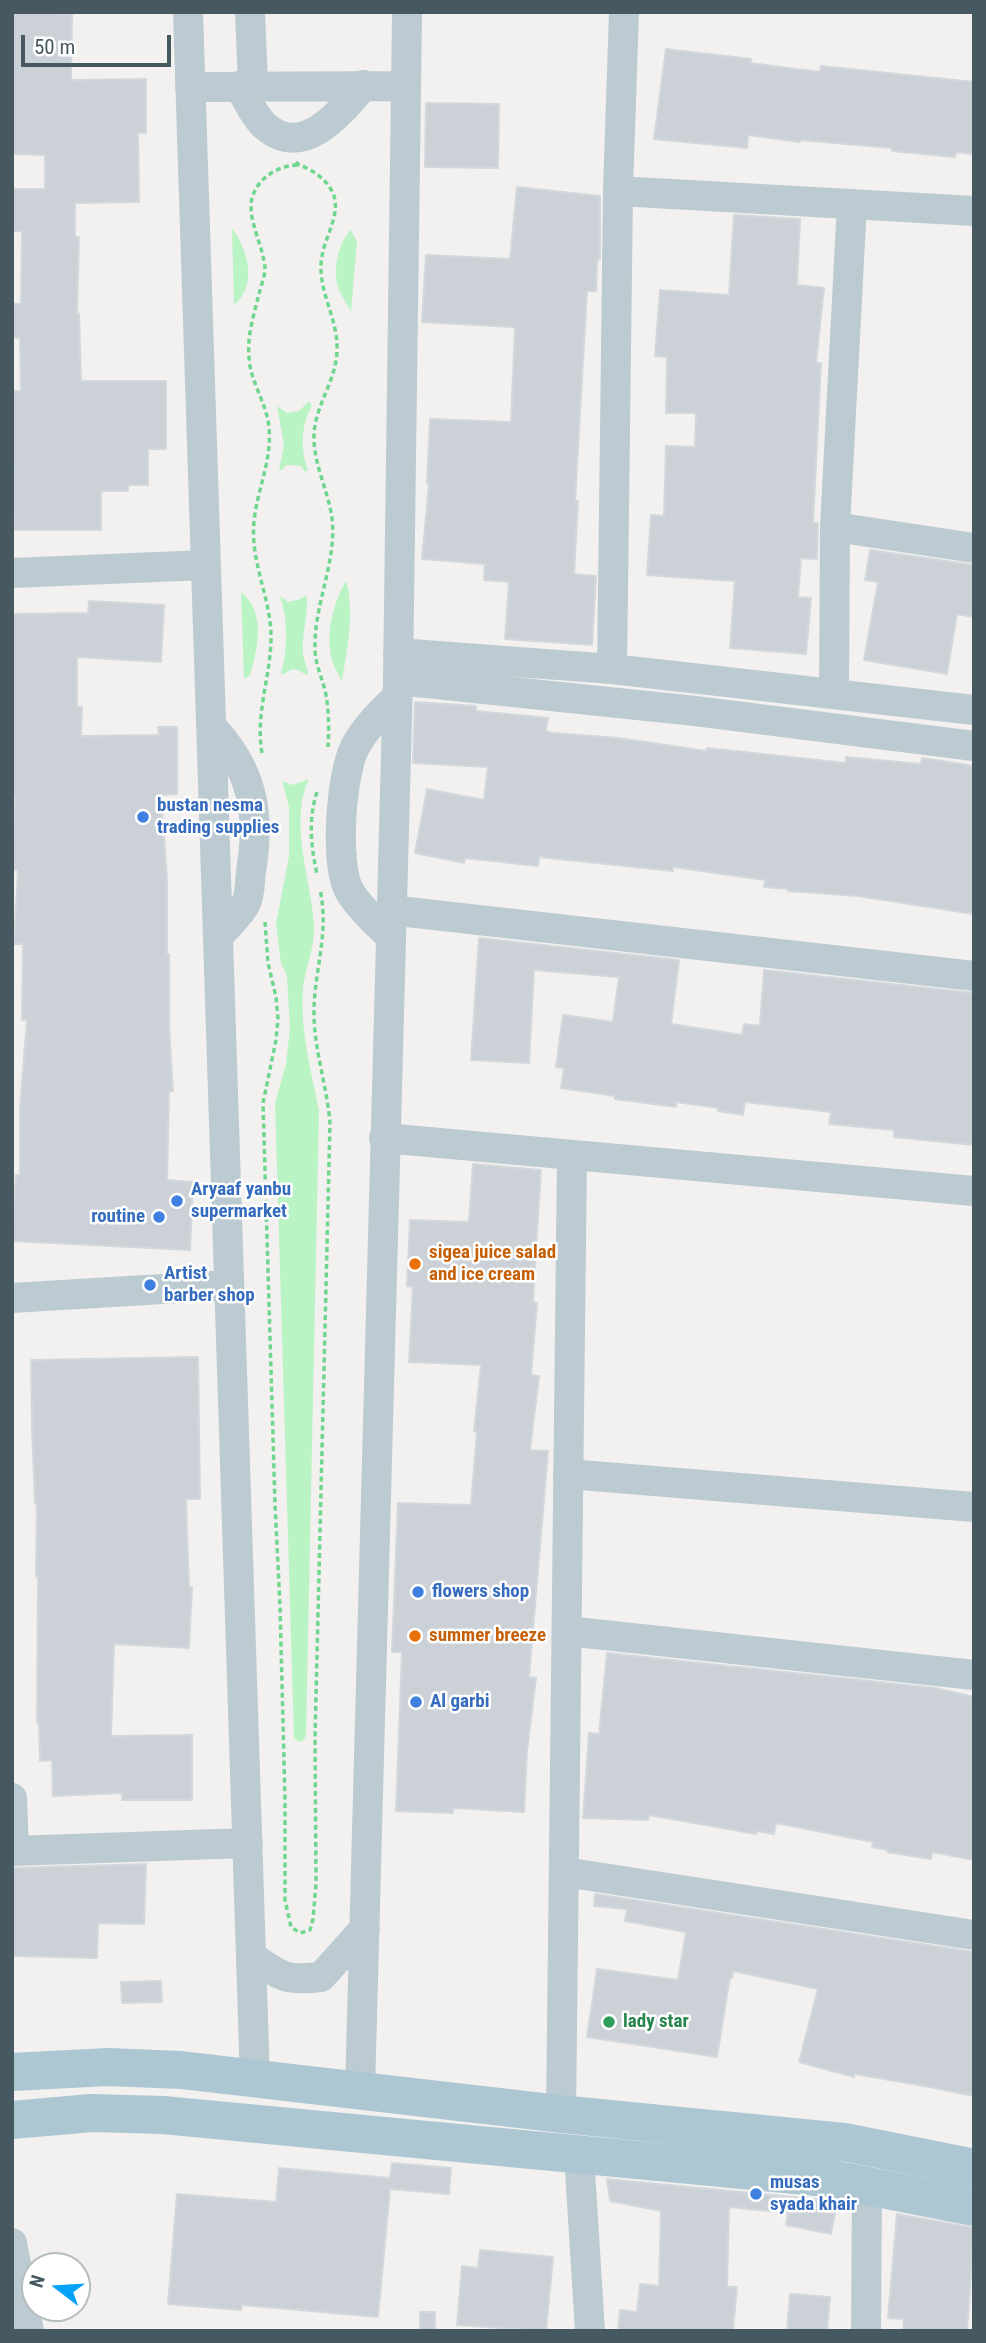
<!DOCTYPE html>
<html>
<head>
<meta charset="utf-8">
<style>
	body { margin:0 }
	#map { position:relative; width:986px; height:2343px; overflow:hidden; background:#f3f0f0; font-family:"Roboto Condensed",sans-serif }
	canvas { display:block }
	.frame { position:absolute; inset:0; border:14px solid #465960; pointer-events:none }
	.north { position:absolute; left:21px; top:2252px; width:70px; height:70px; box-sizing:border-box; background:#fff; border:2px solid #b5bdbf; border-radius:50%; rotate:287deg; font-size:19px; font-weight:700; line-height:28px; text-align:center; color:#465960 }
	.north::after { content:''; display:block; margin:auto; width:24px; height:32px; background:#05a3f7; clip-path:polygon(50% 0,100% 100%,50% 72%,0 100%) }
	.scale { position:absolute; left:21px; top:35px; width:150px; height:32px; box-sizing:border-box; border:4px solid #465960; border-top:0; padding-left:9px; font-size:21px; line-height:24px; white-space:nowrap; color:#465960; -webkit-text-stroke:5px #fff; paint-order:stroke }
</style>
</head>
<body>
<div id="map">
<canvas width="986" height="2343"></canvas>
<div class="frame"></div>
<div class="north">N</div>
<div class="scale">50 m</div>
</div>
<script>
const c = document.querySelector('canvas').getContext('2d');
c.lineJoin = 'round';
function fillPath(path, color) { c.fillStyle = color; c.fill(path, 'evenodd'); }
function stroke(path, color, width, dash) { c.strokeStyle = color; c.lineWidth = width; c.lineCap = dash ? 'butt' : 'round'; c.setLineDash(dash || []); c.stroke(path); }
function drawText(font, color, halo, rows, align = 'center') {
  c.font = font + ' "Roboto Condensed",sans-serif'; c.lineWidth = 5; c.setLineDash([]); c.textBaseline = 'middle'; c.strokeStyle = halo; c.fillStyle = color; for (const [text, x, y, turn = 0] of rows) {
    c.save(); c.translate(x, y); c.rotate((+turn || 0) * Math.PI / 180); c.textAlign = isNaN(turn) ? turn : align; if (halo) c.strokeText(text, 0, 0); c.fillText(text, 0, 0); c.restore();
  }
}
const green = new Path2D(`
	M232,228C248,250 258,285 234,305Z
	M351,230L357,242L351,312C347,304 341,295 338,287C333,269 338,243 351,230Z
	M309,401L312,406C301,424 300,450 308,470L305,472L301,466L286,465L282,470H279L284,446L277,406L287,413L299,411Z
	M346,581C355,610 347,652 342,681C339,675 334,667 332,660C325,635 333,603 346,581Z
	M241,592C266,611 258,649 250,675L244,679Z
	M306,595C310,609 301,636 303,653C304,661 308,668 308,675C297,672 296,664 283,675L281,673C288,648 288,620 280,596L288,602L300,599Z
	M309,779C288,824 312,880 314,926C315,948 305,968 303,989C300,1031 311,1070 319,1110L306,1735L304,1740L299,1742L294,1738L275,1103L286,1064L290,1028L287,976L281,963L276,924L289,856V807L282,781L293,785Z`);
const building = new Path2D(`
	M12,13L72,14L71,80L146,79V133H138L139,202L75,203V237H79L77,314H79L81,381H166V449H148V485H128V491H101V530H14L12,391H21L20,338L12,337V304H21L22,231H12V189H45V155L12,154Z
	M666,49L751,59L750,63L820,72L821,66L974,82V154L956,152L955,157L892,151V148L800,140V142L748,135L747,148L654,139Z
	M426,103L499,104L498,168L425,167Z
	M517,187L600,196V258L597,262L596,291H587L575,501H578L574,574L596,576L592,645L505,639L509,582L484,580L485,564L422,559L429,484H427L430,419L511,422L515,329L513,327L422,322L426,255L510,259Z
	M734,215L800,219L797,285L824,288L816,363H821L813,523H818L817,559L801,558L798,597L811,598L806,654L730,648L735,581L647,575L651,515L664,516L666,446L695,447L696,413H666L667,357L655,356L660,290L729,295Z
	M870,550L974,565V617L957,614L947,674L864,660L878,582L865,580Z
	M89,601L164,605L161,662L77,657V707H82L81,736L159,735L158,727H177V794L161,795L167,879V954H169V1027L173,1091H169L167,1180L193,1182L190,1250L12,1241L16,1175H20V1107L27,1020H22L23,944H14L18,870H12L15,797H12V614L88,613Z
	M415,702L476,706V711L548,718L546,731L552,733L619,738L706,751L707,748L846,763V757L921,764L922,758L974,766V914L858,896L788,891V889L764,887L765,880L673,867V871L539,857L538,866L465,858L464,863L415,853L427,789L484,800L488,767L413,763Z
	M479,938L679,960L671,1024L742,1035L744,1024L760,1026L764,970L974,993V1145L894,1137V1130L829,1124L831,1112L745,1102L743,1115L718,1111V1108L676,1102V1107L615,1099V1096L561,1088L564,1068L556,1067L563,1015L613,1022L619,977L534,970L529,1063L471,1060Z
	M473,1164L541,1170L536,1247L533,1302L537,1303L531,1375L539,1376L530,1450L548,1451L529,1677L536,1678L527,1751L524,1812L453,1808V1813L396,1811L402,1652H392L398,1503L471,1505L477,1431H474L481,1365L409,1362L413,1287L407,1286L410,1220L469,1222Z
	M198,1357L200,1499H186L189,1587H192L189,1648L114,1644L111,1736L192,1735V1800H122V1793L53,1796L52,1760L40,1761L39,1723H37L38,1576H36L37,1504H35L32,1427L31,1360Z
	M607,1653L935,1688L974,1697V1860L932,1852L931,1859L887,1852L888,1850L872,1847L873,1842L776,1823L774,1834L757,1831L756,1834L649,1815L648,1820L583,1818L589,1733L599,1734Z
	M146,1864L144,1924L98,1923L97,1958L12,1956V1868Z
	M595,1894L974,1952V2096L930,2087L855,2074L854,2077L799,2062L818,1989L733,1971L732,1978L730,1977L717,2057L587,2037L597,1969L678,1980L686,1932L625,1921L627,1909L594,1906Z
	M161,1981L162,2002L122,2003L121,1982Z
	M392,2163L451,2168L449,2194L390,2189L378,2317L242,2305L241,2310L168,2304L177,2194L276,2202L279,2168L390,2178Z
	M607,2179L824,2200L837,2202L831,2234L786,2225L788,2213L729,2207L727,2287H737L733,2331H618L620,2310L637,2312L640,2284L659,2286L661,2211L610,2201Z
	M897,2214L974,2228L967,2331H903L904,2319L888,2318Z
	M480,2250L553,2257L546,2331L457,2325L462,2266L478,2268Z
	M790,2294L830,2297L827,2331H787Z
	M420,2312H435V2330H420Z`);
const path = new Path2D(`
	M296,162L299,165C314,170 332,183 335,200C338,218 325,238 322,256C316,289 338,317 337,349C337,380 315,405 314,435C313,463 328,490 332,518C337,562 314,604 315,648C315,665 323,679 326,695C329,712 329,730 328,747
	M262,753C255,713 271,676 271,637C271,598 250,562 254,522C257,489 272,462 269,428C267,403 250,382 249,357C247,336 254,314 259,294C261,286 265,276 265,268C264,247 245,216 253,195C260,176 280,165 299,165
	M317,792C308,819 311,847 317,874
	M265,922L268,963L276,997L278,1019L276,1040L263,1103L275,1504L280,1606L285,1800V1900L291,1927L300,1933L310,1930L313,1919L316,1884L315,1737L330,1123C327,1087 315,1052 314,1017C313,971 330,937 320,889`);
const minor = new Path2D(`
	M188,12L255,2080
	M250,12L253,86
	M239,86C247,99 255,118 266,127C304,159 341,112 364,85
	M190,87L406,86
	M618,191L974,211
	M835,527L974,548
	M12,573L205,565
	M398,653L612,669L974,710
	M612,669L618,191L624,12
	M398,680L695,711L974,746
	M834,693L835,527L852,204
	M211,726C252,769 261,812 251,871C250,881 250,895 246,903C240,915 226,927 218,937
	M390,910L974,976
	M390,936C376,923 360,908 350,892C334,865 341,774 355,747C365,728 381,712 397,697
	M384,1138L974,1191
	M12,1298L229,1285
	M568,1474L974,1507
	M567,1631L974,1675
	M12,1798L14,1851
	M12,1851L248,1843
	M564,1872L974,1935
	M251,1956C281,1977 285,1981 321,1977L365,1928
	M360,2091L398,680L407,15
	M561,2114L572,1155
	M579,2154L590,2331
	M12,2243L29,2331
	M866,2331L867,2186`);
const major = new Path2D(`
	M12,2072L108,2067L181,2070L561,2114L844,2142L974,2168
	M12,2120L92,2113L163,2115L827,2178L974,2207`);
const markers = [
	[143,817,7,"#3f7fe0"],
	[177,1201,7,"#3f7fe0"],
	[159,1217,7,"#3f7fe0"],
	[415,1264,7,"#e8710a"],
	[150,1285,7,"#3f7fe0"],
	[418,1592,7,"#3f7fe0"],
	[415,1636,7,"#e8710a"],
	[416,1702,7,"#3f7fe0"],
	[609,2022,7,"#2e9e5b"],
	[756,2194,7,"#3f7fe0"]
];
const shopNames = [
	["bustan nesma",157,806],
	["trading supplies",157,828],
	["Aryaaf yanbu",191,1190],
	["supermarket",191,1212],
	["routine",145,1217,"right"],
	["Artist",164,1274],
	["barber shop",164,1296],
	["flowers shop",432,1592],
	["Al garbi",430,1702],
	["musas",770,2183],
	["syada khair",770,2205]
];
const foodNames = [
	["sigea juice salad",429,1253],
	["and ice cream",429,1275],
	["summer breeze",429,1636]
];
const leisureNames = [
	["lady star",623,2022]
];
fillPath(green, '#baf4c4');
fillPath(building, '#cbd1d6');
stroke(building, '#d3d8dc', 2);
stroke(path, '#6ed68d', 3.5, [5, 3.5]);
stroke(minor, '#bccbd1', 30);
stroke(major, '#adc7d2', 38);
for (const [x, y, r, color] of markers) { const dot = new Path2D(); dot.arc(x, y, r, 0, 2 * Math.PI); c.fillStyle = color; c.fill(dot); stroke(dot, '#fff', 2.5); }
drawText('bold 19px', '#366cbe', '#fff', shopNames, 'left');
drawText('bold 19px', '#c56008', '#fff', foodNames, 'left');
drawText('bold 19px', '#27864d', '#fff', leisureNames, 'left');
</script>
</body>
</html>
